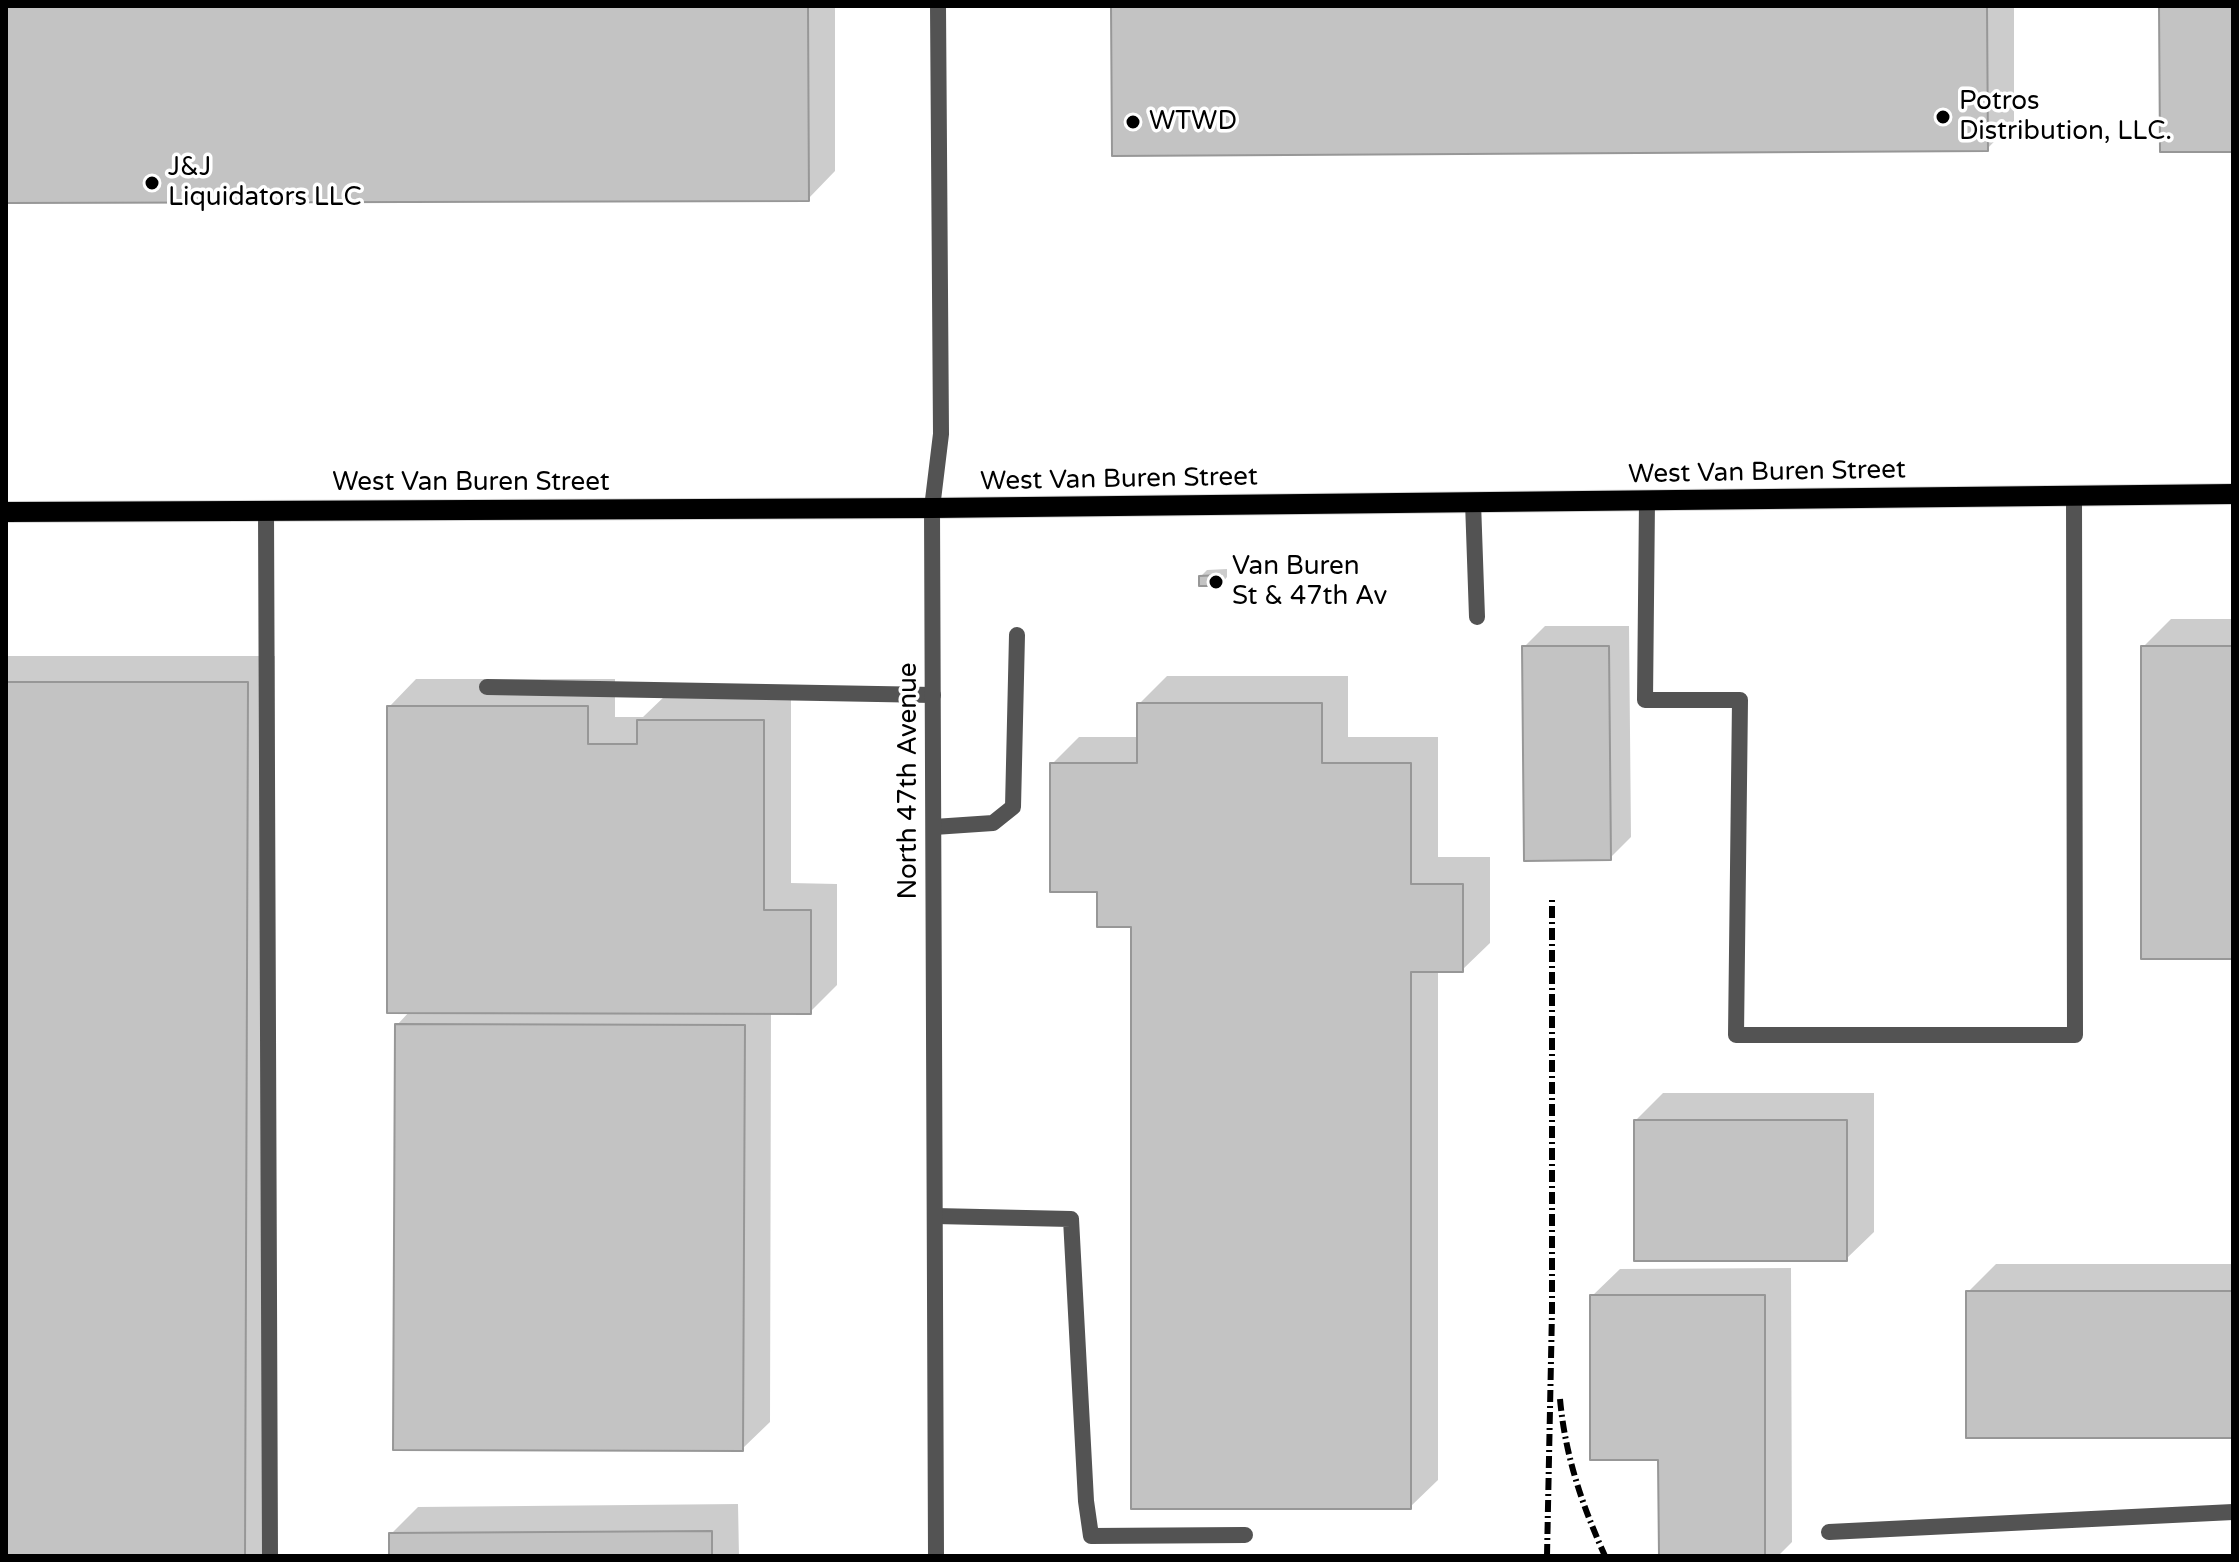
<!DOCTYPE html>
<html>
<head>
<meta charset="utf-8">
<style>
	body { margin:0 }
	#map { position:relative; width:2239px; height:1562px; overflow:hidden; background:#fff; font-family:"Varela Round",sans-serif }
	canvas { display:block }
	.frame { position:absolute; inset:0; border:8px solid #000; pointer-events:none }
</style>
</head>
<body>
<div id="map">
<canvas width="2239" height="1562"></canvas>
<div class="frame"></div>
</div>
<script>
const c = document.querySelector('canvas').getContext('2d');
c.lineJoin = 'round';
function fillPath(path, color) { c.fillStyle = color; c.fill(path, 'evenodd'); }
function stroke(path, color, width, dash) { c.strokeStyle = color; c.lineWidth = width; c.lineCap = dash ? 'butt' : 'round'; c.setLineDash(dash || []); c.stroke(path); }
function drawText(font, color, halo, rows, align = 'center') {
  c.font = font + ' "Varela Round",sans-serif'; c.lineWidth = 7; c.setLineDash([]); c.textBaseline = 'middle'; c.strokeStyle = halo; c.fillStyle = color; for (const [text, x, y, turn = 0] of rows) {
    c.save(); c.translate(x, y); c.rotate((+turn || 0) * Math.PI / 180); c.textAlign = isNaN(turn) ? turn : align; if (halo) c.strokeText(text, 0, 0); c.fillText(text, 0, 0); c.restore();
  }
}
const shadow = new Path2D(`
	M6,6H835V171L808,199L6,201Z
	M1113,6H2014V121L1987,149Z
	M1227,569V577L1221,584L1201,576L1207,570Z
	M2171,619H2233V957L2143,647Z
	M1545,626H1629L1631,837L1610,858L1524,647Z
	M6,656H275L272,1556H6Z
	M1167,676H1348V737H1438V857H1490V943L1462,970H1438V1480L1410,1507L1133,925L1100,890L1052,764L1079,737H1139V704Z
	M416,679H615V717H643L667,694H791V883L837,884V985L810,1012H771L770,1422L742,1449L397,1025L410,1011L389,707Z
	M1663,1093H1874V1232L1846,1259L1636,1120Z
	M1996,1264H2233V1436L1968,1292Z
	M1791,1268L1792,1542L1778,1556H1661L1660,1458L1592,1296L1620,1269Z
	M738,1504L739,1556H391V1534L418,1507Z`);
const building = new Path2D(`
	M6,6H808L809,201L6,203Z
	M1111,6H1987L1988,151L1112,156Z
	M2159,6H2233V152H2160Z
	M1221,575V586H1199V576Z
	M1522,646H1609L1611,860L1524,861Z
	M2141,646H2233V959H2141Z
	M6,682H248L245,1556H6Z
	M1137,703H1322V763H1411V884H1463V972H1411V1509H1131V927H1097V892H1050V763H1137Z
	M387,706H588V744H637V720H764V910H811V1014L387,1013Z
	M395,1024L745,1025L743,1451L393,1450Z
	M1634,1120H1847V1261H1634Z
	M1966,1291H2233V1438H1966Z
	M1590,1295H1765V1556H1659L1658,1460H1590Z
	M712,1531V1556H389V1533Z`);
const service = new Path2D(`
	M1647,501L1645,700H1740L1736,1035H2075L2074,496
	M1473,502L1477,617
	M266,510L270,1556
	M487,687L933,695
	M934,827L993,823L1013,807L1017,635
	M935,1216L1071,1219L1086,1501L1091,1536L1245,1535
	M1829,1532L2233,1512`);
const minor = new Path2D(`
	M936,1556L932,508L941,434L938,6`);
const primary = new Path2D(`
	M6,512L932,508L2233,494`);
const rail = new Path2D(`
	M1560,1399C1565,1455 1582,1505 1605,1556
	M1547,1556L1552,1311V897`);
const markers = [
	[1943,117,8,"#000"],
	[1133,122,8,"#000"],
	[152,183,8,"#000"],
	[1216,582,8,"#000"]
];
const poiNames = [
	["Potros",1959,102],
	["Distribution, LLC.",1959,132],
	["WTWD",1149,122],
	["J&J",168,168],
	["Liquidators LLC",168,198],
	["Van Buren",1232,567],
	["St & 47th Av",1232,597]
];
const streetNames = [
	["West Van Buren Street",1767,473,-1],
	["West Van Buren Street",1119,480,-1],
	["West Van Buren Street",471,483],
	["North 47th Avenue",909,781,-90]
];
fillPath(shadow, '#0003');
fillPath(building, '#c3c3c3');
stroke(building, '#979797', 2);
stroke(primary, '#dbdbdb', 22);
stroke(service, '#535353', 16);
stroke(minor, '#535353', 16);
stroke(primary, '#000', 20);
stroke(rail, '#000', 6, [12, 4, 2, 4]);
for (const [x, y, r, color] of markers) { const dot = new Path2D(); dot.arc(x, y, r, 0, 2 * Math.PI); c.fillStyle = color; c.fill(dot); stroke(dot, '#fff', 3); }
drawText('26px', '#000', '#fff', poiNames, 'left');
drawText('26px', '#000', '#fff', streetNames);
</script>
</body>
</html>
